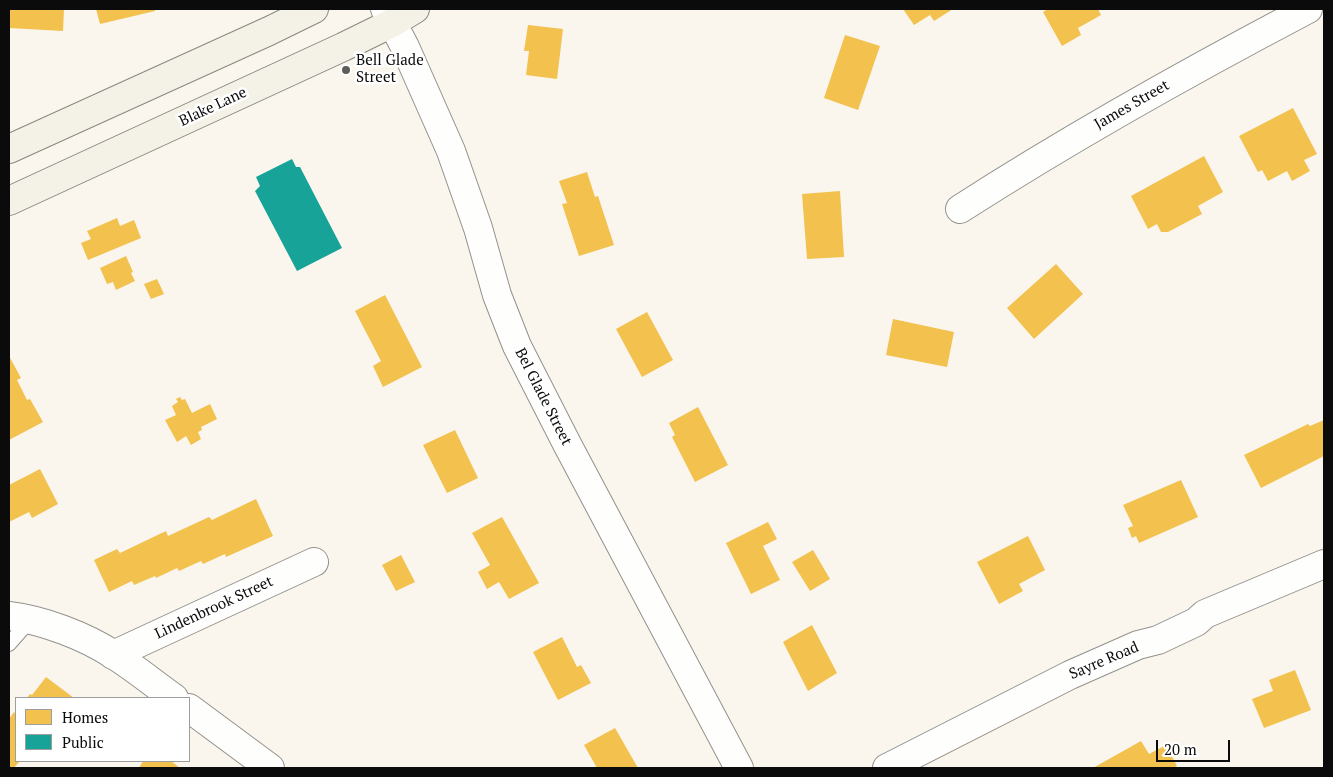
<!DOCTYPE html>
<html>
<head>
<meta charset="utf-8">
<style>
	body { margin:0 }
	#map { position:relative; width:1333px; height:777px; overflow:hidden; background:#faf6ed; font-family:"PT Serif",serif }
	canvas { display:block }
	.frame { position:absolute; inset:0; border:10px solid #0b0b0b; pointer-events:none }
	.legend { position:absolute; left:15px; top:697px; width:175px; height:65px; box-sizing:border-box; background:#fff; border:1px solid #9d9d9d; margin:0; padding:6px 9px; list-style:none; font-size:15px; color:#0b0b0b }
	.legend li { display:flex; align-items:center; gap:10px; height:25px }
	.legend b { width:25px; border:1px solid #9d9d9d }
	.scale { position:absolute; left:1156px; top:740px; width:74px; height:22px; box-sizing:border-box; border:2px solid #0b0b0b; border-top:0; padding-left:6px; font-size:15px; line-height:18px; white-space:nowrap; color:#0b0b0b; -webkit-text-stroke:4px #fff; paint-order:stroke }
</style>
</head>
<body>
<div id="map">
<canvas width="1333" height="777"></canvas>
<div class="frame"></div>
<ul class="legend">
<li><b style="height:14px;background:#f2c14e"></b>Homes</li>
<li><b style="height:14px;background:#17a398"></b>Public</li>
</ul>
<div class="scale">20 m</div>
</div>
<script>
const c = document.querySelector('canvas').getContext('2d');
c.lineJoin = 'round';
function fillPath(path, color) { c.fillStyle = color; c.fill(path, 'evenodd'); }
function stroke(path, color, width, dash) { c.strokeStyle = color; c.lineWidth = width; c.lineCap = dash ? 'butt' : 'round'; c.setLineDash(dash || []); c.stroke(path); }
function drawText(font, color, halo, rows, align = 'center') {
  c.font = font + ' "PT Serif",serif'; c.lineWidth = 5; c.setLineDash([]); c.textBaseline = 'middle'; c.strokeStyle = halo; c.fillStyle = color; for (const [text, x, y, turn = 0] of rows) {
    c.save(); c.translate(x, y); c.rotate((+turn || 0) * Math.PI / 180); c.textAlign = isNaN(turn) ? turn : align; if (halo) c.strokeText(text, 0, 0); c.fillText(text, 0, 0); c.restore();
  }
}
const homes = new Path2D(`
	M9,9H64L63,31L9,28Z
	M96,9H155V11L100,24Z
	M903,9H953L934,21L930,15L914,25Z
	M1048,9H1098L1101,15L1078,28L1081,35L1062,46L1043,12Z
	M528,25L563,29L557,79L526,75L529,51H524Z
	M845,35L880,46L858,110L824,98Z
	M1293,108L1317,154L1304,160L1310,171L1292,181L1287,171L1268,181L1262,170L1258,172L1239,136Z
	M1204,156L1223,192L1198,206L1202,214L1168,232H1161L1157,224L1148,229L1131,196Z
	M587,172L595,197L598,196L614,245L579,256L562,204L567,203L559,181Z
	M840,191L844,257L807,259L802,194Z
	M117,218L120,226L134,220L141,238L88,260L81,243L91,239L87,231Z
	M126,256L133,272L131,273L135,281L116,290L113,282L107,284L100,268Z
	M1056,264L1083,294L1034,339L1007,308Z
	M157,279L164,294L151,299L144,284Z
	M385,295L422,367L383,387L373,366L381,361L355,311Z
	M647,312L673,360L642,377L616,329Z
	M893,319L954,332L947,367L886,355Z
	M9,356L21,378L17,380L27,400L30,399L43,422L9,440Z
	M180,397L182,400L185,399L192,413L210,404L217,419L201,427L202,430L198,432L201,439L191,445L186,436L177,442L165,420L176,415L172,406L178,402L176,399Z
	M698,407L728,465L695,482L672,437L675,435L669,423Z
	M1324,420V452L1323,453L1324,456L1261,488L1244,455L1308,424L1310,426Z
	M455,430L478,478L447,493L423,445Z
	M40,469L58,504L32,518L29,512L9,522V485Z
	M1181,480L1198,517L1139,543L1136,536L1132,538L1128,528L1133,526L1123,505Z
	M256,499L273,536L226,557L225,554L203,564L201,561L179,571L177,568L156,578L155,576L134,585L132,581L109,592L94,560L117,549L120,553L166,531L168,536L209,517L212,520Z
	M502,517L539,583L509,599L499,582L487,589L478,572L490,565L472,533Z
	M768,522L777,539L763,546L780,580L751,594L726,543Z
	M1028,536L1045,570L1019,584L1023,591L999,604L977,562Z
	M813,550L830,579L810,591L792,562Z
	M401,555L415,582L396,591L382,565Z
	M812,625L837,673L808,691L783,642Z
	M562,637L577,667L581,665L591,683L558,700L533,652Z
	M1295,670L1311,710L1264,728L1252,699L1273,691L1269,680Z
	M46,677L74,698H27L30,694L32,695Z
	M14,712L16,714V761H20L14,768H9V719Z
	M615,728L638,768H597L584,745Z
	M1141,741L1149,754L1166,745L1177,766L1173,768H1093Z
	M143,761H171L180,768H139Z`);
const public = new Path2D(`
	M292,159L296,167H300L342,248L297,271L255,191L260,186L256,177Z`);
const service = new Path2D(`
	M9,644L31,619`);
const minor = new Path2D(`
	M385,9L405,47L451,151L478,228L497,295L517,346L567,444L739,768
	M960,209C1072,137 1190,71 1308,9
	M9,616C43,620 85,636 114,655C135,668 154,684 174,698
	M113,655L314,562
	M189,708L270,768
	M887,768L1070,675L1138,645L1158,640L1196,622L1205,614L1324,564`);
const secondary = new Path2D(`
	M9,149L269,31L314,9
	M9,201L343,47L392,23L415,9`);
const markers = [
	[346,70,5,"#5f5d5a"]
];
const poiNames = [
	["Bell Glade",356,61],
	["Street",356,78]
];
const streetNames = [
	["James Street",1132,105,-30],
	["Blake Lane",213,107,-25],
	["Bel Glade Street",543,397,63],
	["Lindenbrook Street",214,608,-25],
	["Sayre Road",1104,661,-23]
];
fillPath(homes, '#f2c14e');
fillPath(public, '#17a398');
stroke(service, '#93918d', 16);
stroke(minor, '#93918d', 30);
stroke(secondary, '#898783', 30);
stroke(service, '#fefefc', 14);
stroke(minor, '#fefefc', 28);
stroke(secondary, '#f4f2e7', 28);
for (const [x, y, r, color] of markers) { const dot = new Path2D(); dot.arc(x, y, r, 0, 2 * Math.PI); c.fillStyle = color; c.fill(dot); stroke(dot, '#fff', 2); }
drawText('15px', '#0b0b0b', '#fff', poiNames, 'left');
drawText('15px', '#0b0b0b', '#fff', streetNames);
</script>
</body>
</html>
